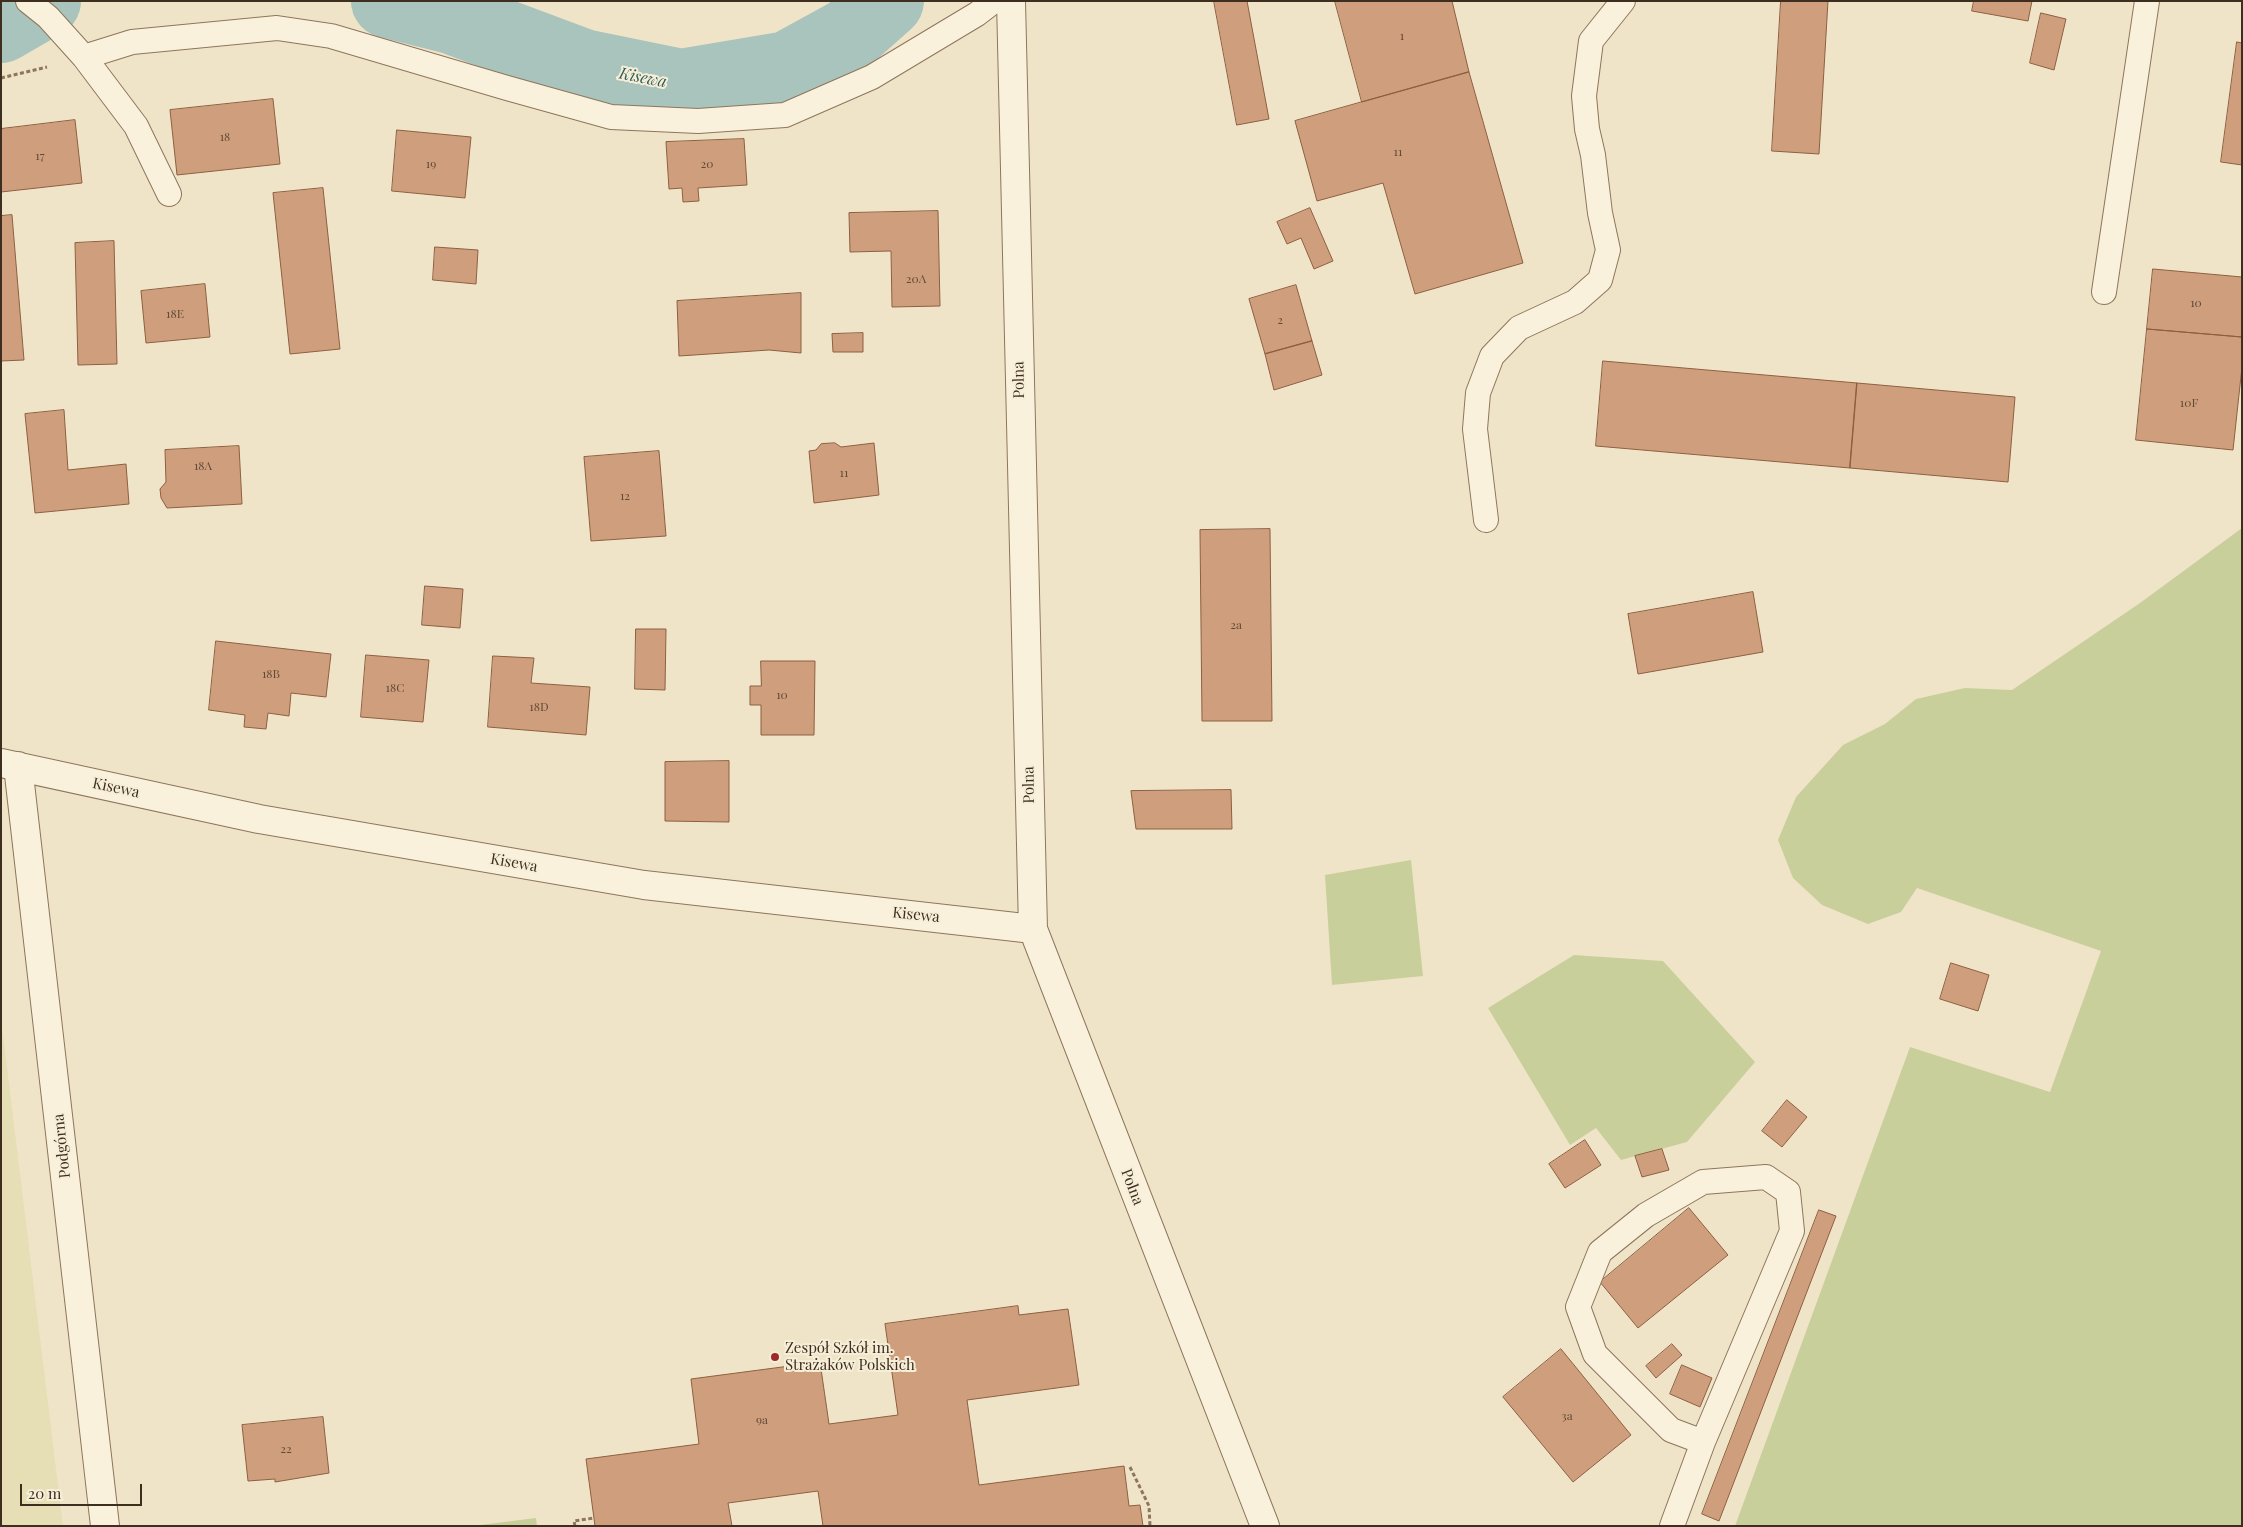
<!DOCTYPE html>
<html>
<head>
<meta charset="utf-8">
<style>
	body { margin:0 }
	#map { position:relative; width:2243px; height:1527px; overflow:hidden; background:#f0e4c8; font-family:"Playfair Display",serif }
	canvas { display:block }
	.frame { position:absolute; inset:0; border:2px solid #3d2e20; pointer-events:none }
	.scale { position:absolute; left:20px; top:1484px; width:122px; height:22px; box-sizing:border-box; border:2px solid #3d2e20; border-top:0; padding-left:6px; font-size:15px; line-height:18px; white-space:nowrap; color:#3d2e20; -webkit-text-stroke:4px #f7eed8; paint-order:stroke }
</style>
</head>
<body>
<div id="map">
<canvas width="2243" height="1527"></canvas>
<div class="frame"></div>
<div class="scale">20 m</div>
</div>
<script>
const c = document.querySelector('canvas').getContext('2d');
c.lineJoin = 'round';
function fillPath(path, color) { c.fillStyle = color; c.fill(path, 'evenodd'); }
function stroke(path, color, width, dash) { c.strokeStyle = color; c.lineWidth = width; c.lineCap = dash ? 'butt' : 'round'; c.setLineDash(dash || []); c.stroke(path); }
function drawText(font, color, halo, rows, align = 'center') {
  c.font = font + ' "Playfair Display",serif'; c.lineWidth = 4; c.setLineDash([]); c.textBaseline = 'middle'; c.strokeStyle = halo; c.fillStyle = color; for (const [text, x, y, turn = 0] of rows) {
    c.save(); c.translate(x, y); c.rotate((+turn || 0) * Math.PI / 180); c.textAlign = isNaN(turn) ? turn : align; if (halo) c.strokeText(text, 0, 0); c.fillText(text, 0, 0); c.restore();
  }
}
const farmland = new Path2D(`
	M1,1018L63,1526H1Z`);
const green = new Path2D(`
	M2242,528V1526H1735L1910,1047L2050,1092L2101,951L1917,888L1901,912L1868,924L1822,905L1793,878L1778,840L1796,797L1843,745L1885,724L1916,699L1965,688L2012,690L2140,603Z
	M1411,860L1423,976L1332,985L1325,875Z
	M1574,955L1663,961L1755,1062L1687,1142L1621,1160L1596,1128L1570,1145L1488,1008Z
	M536,1518L537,1526H472Z`);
const river = new Path2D(`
	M388,1L452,17L583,66L681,86L788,68L850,34L887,1
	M1,26L44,1`);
const building = new Path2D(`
	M1214,1H1247L1269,119L1237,125Z
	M1335,1H1452L1469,72L1362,102Z
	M1781,1H1828L1819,154L1772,151Z
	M1974,1H2032L2028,21L1972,11Z
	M2041,13L2066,19L2054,70L2030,63Z
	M2237,42L2242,43V165L2221,162Z
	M1469,72L1523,263L1415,294L1383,183L1317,201L1295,121Z
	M273,99L280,164L177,175L170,110Z
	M75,120L82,183L1,192V129Z
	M397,130L471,137L465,198L392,191Z
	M744,139L747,185L698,188L699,201L683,202L682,188L669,189L666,142Z
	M323,188L340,349L290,354L273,193Z
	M1310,208L1333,261L1314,269L1301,238L1287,244L1277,222Z
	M938,211L940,306L892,307L891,251L850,252L849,213Z
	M12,215L24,360L1,361V216Z
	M114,241L117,364L78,365L75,243Z
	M435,247L478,250L476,284L433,280Z
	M2153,269L2242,277V337L2147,329Z
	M205,284L210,337L146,343L141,291Z
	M1296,285L1312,341L1265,354L1249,299Z
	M801,293V353L769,350L679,356L677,301Z
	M2147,329L2242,337V367L2233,450L2136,440Z
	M863,333V352H833L832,334Z
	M1312,341L1322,375L1274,390L1265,354Z
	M1603,361L1857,383L1850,468L1596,446Z
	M1857,383L2015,397L2008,482L1850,468Z
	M64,410L68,470L126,464L129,504L35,513L25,414Z
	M835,443L841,447L874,443L879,495L814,503L809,451L816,450L821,444Z
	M239,446L242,504L167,508L161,498L160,489L166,482L165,450Z
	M659,451L666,536L591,541L584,457Z
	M1270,529L1272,721H1202L1200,530Z
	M425,586L463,589L460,628L422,625Z
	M1753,592L1763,652L1638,674L1628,614Z
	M636,629H666L665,690L635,689Z
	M216,641L331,654L326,697L291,693L289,716L268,713L266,729L244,727L245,715L209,710Z
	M366,655L429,660L423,722L361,717Z
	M493,656L534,658L531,683L590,687L586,735L488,727Z
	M761,661H815L814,735H761V705H750V686H761Z
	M729,761V822L665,821V762Z
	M1231,790L1232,829H1136L1131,791Z
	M1951,963L1989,975L1978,1011L1940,999Z
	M1787,1100L1807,1117L1782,1147L1762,1131Z
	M1585,1140L1601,1165L1565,1188L1549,1164Z
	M1662,1149L1669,1170L1642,1177L1635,1156Z
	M1689,1208L1728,1255L1638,1328L1600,1282Z
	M1819,1210L1836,1216L1719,1521L1702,1514Z
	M1018,1306L1019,1315L1068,1309L1079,1385L967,1400L979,1485L1124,1466L1129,1506L1140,1505L1143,1526H823L818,1491L728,1503L732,1526H595L586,1459L699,1444L691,1379L820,1362L829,1424L898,1415L885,1324Z
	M1672,1344L1682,1355L1656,1378L1646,1366Z
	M1561,1349L1631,1435L1573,1482L1503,1397Z
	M1682,1365L1712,1378L1700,1407L1670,1394Z
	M323,1417L329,1473L275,1482V1479L248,1481L242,1425Z`);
const path = new Path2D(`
	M1,78L47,67
	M1130,1467L1149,1506L1150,1526
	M575,1526L574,1521L594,1518`);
const service = new Path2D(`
	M28,1L48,17L84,57L132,42L277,28L331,36L507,88L611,117L698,121L785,115L872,77L977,14L994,1
	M84,57L136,126L169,194
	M2104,292L2147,1
	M1486,520L1475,429L1478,393L1492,356L1519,328L1575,302L1600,280L1608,250L1600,213L1593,155L1587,129L1584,96L1591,41L1623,1
	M1672,1526L1703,1442L1792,1231L1788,1192L1766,1177L1703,1182L1646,1215L1600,1252L1578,1307L1595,1354L1671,1430L1703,1442`);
const minor = new Path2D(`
	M1011,1L1033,929L1265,1526
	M1,763L259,819L644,885L1033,929
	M18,766L105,1526`);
const markers = [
	[775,1357,5,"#9e2a2b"]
];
const numberNames = [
	["1",1402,36],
	["18",225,137],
	["11",1398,152],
	["17",40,156],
	["19",431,164],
	["20",707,164],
	["20A",916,279],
	["10",2196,303],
	["18E",175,314],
	["2",1280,320],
	["10F",2189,403],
	["18A",203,466],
	["11",844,473],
	["12",625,496],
	["2a",1236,625],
	["18B",271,674],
	["18C",395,688],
	["10",782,695],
	["18D",539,707],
	["3a",1567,1416],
	["9a",762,1420],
	["22",286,1449]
];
const streetNames = [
	["Polna",1019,380,-91],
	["Polna",1029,785,-91],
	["Kisewa",116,788,12],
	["Kisewa",514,863,10],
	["Kisewa",916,915,6],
	["Podgórna",62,1146,-96],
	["Polna",1132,1187,69]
];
const poiNames = [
	["Zespół Szkół im.",785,1348],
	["Strażaków Polskich",785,1365]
];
const waterNames = [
	["Kisewa",643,78,11]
];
fillPath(farmland, '#e6deb5');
fillPath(green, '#c9cf9b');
stroke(river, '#a9c4bc', 74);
fillPath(building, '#cf9f7d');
stroke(building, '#8d5f41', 1);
stroke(service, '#8d765c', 26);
stroke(minor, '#8d765c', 30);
stroke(path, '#8d765c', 3, [4, 2.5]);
stroke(service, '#faf1dc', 24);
stroke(minor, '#faf1dc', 28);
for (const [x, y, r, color] of markers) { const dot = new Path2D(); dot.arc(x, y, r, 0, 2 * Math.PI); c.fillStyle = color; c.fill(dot); stroke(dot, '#f7eed8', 2); }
drawText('12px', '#624a37', null, numberNames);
drawText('15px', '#3d2e20', '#f7eed8', streetNames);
drawText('15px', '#3d2e20', '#f7eed8', poiNames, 'left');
drawText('italic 16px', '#2f5d5a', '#f7eed8', waterNames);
</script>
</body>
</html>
